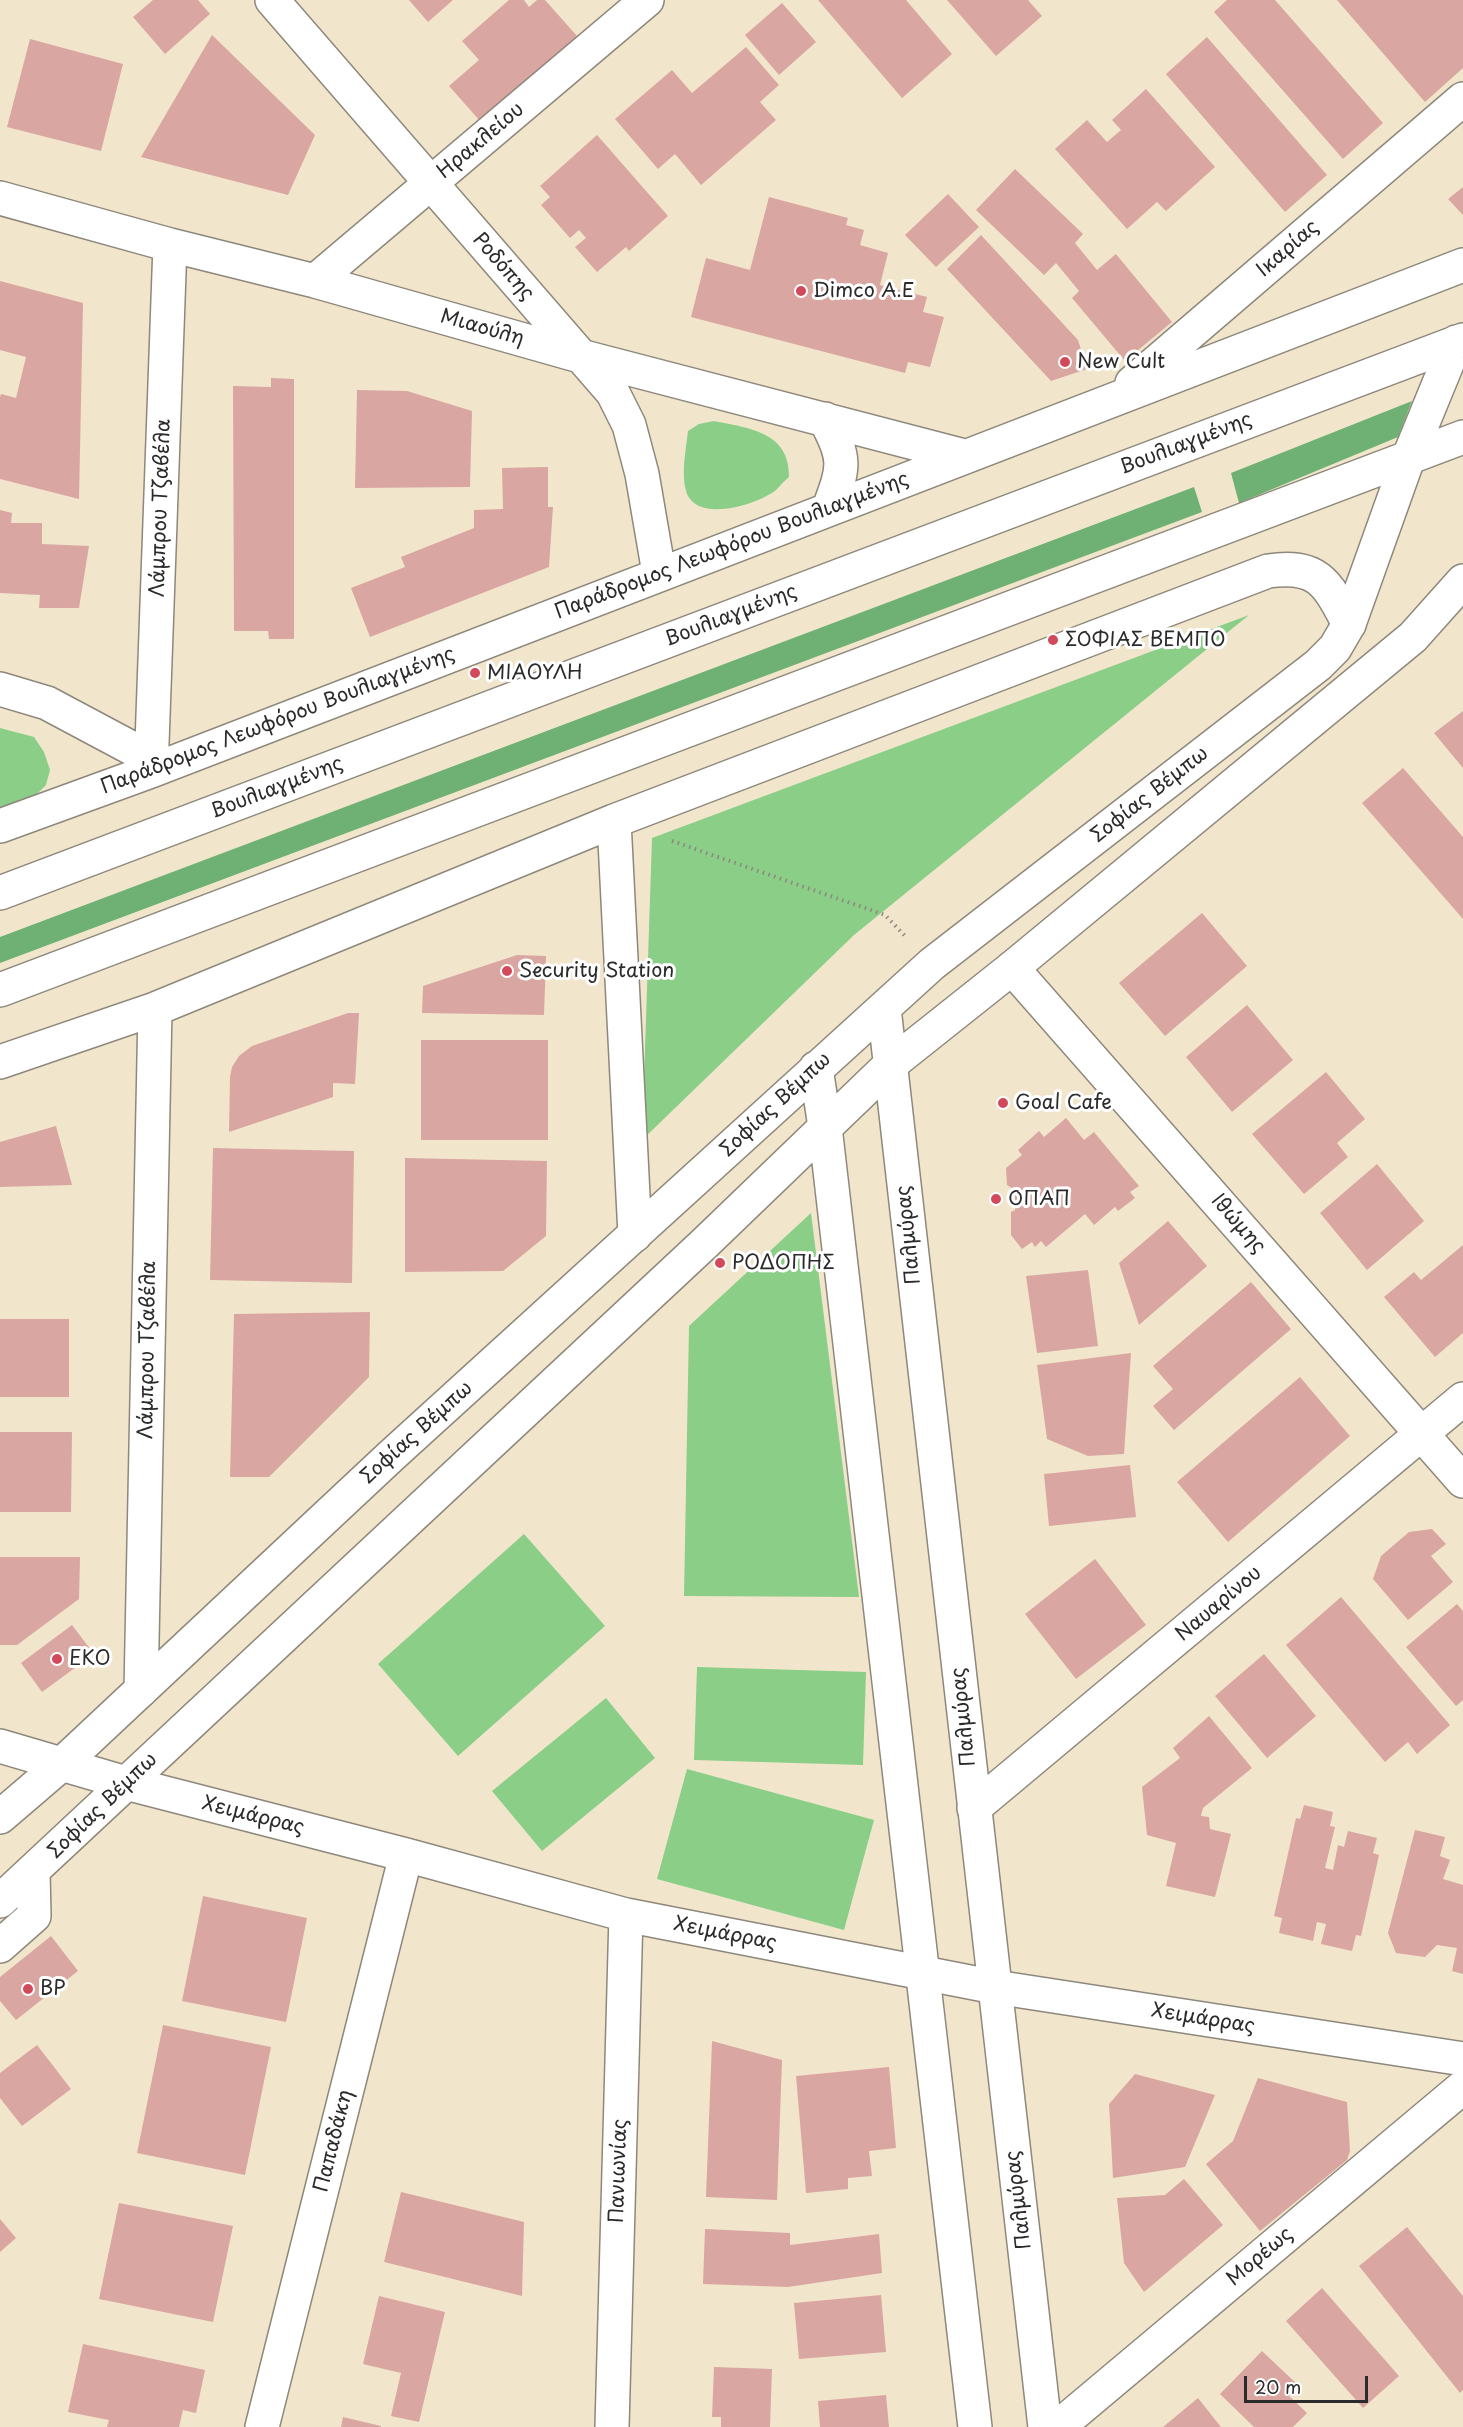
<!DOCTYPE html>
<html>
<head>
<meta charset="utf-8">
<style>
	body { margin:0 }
	#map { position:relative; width:1463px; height:2427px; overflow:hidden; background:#f1e6cc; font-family:"Playpen Sans",sans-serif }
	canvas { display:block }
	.scale { position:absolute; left:1244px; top:2376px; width:124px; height:27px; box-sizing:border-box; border:3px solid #2b2b2b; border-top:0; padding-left:8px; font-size:18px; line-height:21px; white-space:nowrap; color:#2b2b2b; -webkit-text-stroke:4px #fff; paint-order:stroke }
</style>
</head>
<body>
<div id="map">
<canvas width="1463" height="2427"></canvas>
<div class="scale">20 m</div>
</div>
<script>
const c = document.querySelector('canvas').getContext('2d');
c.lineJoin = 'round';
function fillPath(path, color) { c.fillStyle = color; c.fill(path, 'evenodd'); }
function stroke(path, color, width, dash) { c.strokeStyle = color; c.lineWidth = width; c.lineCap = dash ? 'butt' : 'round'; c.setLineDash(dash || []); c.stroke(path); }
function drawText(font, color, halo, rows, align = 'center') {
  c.font = font + ' "Playpen Sans",sans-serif'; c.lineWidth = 6; c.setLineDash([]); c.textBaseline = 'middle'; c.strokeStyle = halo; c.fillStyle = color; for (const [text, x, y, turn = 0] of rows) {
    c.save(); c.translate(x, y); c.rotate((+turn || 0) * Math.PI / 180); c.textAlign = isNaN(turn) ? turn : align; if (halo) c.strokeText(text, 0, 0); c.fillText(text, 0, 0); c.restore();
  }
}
const green = new Path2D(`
	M714,421C749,428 790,432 789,477C784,481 780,486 776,490C757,505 696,524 686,491C681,473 686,449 688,431L699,424Z
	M1249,615L854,935L642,1140L652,838Z
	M0,728L34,737L44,752L50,770L46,785L34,797L0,811Z
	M811,1213L859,1597L684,1596L689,1326Z
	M524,1534L605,1626L458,1756L378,1664Z
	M697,1667L866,1672L863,1765L694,1760Z
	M606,1698L655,1758L542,1851L492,1791Z
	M687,1769L874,1820L844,1930L657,1879Z`);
const forest = new Path2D(`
	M1412,401L1398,437L1239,503L1231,473Z
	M1194,487L1202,512L0,963V937Z`);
const building = new Path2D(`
	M153,0H198L210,14L165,54L133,17Z
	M409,0H453L428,22Z
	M509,0H524L529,7L537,0H545L577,36L480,121L449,86L479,60L462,41Z
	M818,0H906L952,54L902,98Z
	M947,0H1028L1042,16L996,56Z
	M1227,0H1275L1383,123L1343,159L1214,12Z
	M1337,0H1463V68L1425,102Z
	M782,3L816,42L779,75L745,35Z
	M212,35L315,135L288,195L141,157Z
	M1207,37L1327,175L1285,212L1166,74Z
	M30,39L123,64L101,151L7,127Z
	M746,47L779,85L760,102L776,120L701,185L675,154L658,169L615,119L672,70L692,93Z
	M1146,89L1215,167L1166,211L1157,202L1127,229L1055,149L1087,120L1107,142L1121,130L1112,120Z
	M597,135L668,216L629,251L626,247L597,272L575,247L586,238L579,230L570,238L541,205L550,197L540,186Z
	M1015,169L1083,234L1075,243L1097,270L1116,254L1172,322L1125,361L1072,298L1079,291L1056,263L1044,275L976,210Z
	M1463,187V215L1448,199Z
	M948,194L979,227L936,267L905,235Z
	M769,197L848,218L846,225L864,230L860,245L888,253L880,285L927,297L923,312L944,317L930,367L908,362L905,373L691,317L706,258L750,270Z
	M981,235L1078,340L1087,369L1051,381L947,269Z
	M0,281L83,303L79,499L0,479V397L1,394L16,398L26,357L0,350Z
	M271,378L294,379V639H269L268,631H234L233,386L271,387Z
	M357,390L407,391L472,411L470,487L355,488Z
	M548,467V507H553L549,567L370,637L351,588L405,567L401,557L474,528V510L503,509L502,468Z
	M0,510L12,513L11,523H42V544L89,546L79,608H39L40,595L0,593Z
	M1463,711V768L1434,733Z
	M1403,768L1463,837V919L1362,803Z
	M1202,913L1247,966L1165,1036L1119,983Z
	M517,955L546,956L544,1015L422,1013L423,986Z
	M1247,1005L1293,1060L1232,1112L1186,1057Z
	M348,1013H359L355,1084L333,1083V1097L229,1132L230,1077L232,1067L239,1056L252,1046Z
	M421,1040H548V1140H421Z
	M1326,1072L1365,1119L1337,1143L1348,1157L1304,1194L1252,1134Z
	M1066,1118L1084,1140L1094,1132L1139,1186L1130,1192L1135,1198L1118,1211L1115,1207L1094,1225L1085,1214L1046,1247L1041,1241L1035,1247L1032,1242L1022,1249L1011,1235V1212L1015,1210V1190L1007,1185L1006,1168L1022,1155L1018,1150L1039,1131L1044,1137Z
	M56,1126L72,1185L0,1187V1142Z
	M213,1148L354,1151L352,1283L210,1280Z
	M405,1158L547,1161L546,1236L503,1271L405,1272Z
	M1377,1164L1424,1221L1367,1270L1320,1213Z
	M1168,1221L1207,1266L1139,1325L1119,1263Z
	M1463,1245V1333L1435,1357L1384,1297L1414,1272L1421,1280Z
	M1088,1270L1098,1346L1037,1353L1026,1276Z
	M1251,1282L1291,1329L1174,1430L1153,1406L1173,1389L1153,1366Z
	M370,1312L369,1377L269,1477H230L234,1314Z
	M0,1319H69V1397H0Z
	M1131,1353L1124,1454L1088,1456L1047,1439L1037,1365Z
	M1300,1377L1350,1436L1228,1542L1177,1482Z
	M0,1432H72L71,1512H0Z
	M1130,1465L1136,1517L1049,1526L1044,1474Z
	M1432,1529L1446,1544L1431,1556L1453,1582L1408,1620L1373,1579L1381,1556L1409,1532Z
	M0,1557H80L79,1599L17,1645H0Z
	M1095,1559L1146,1625L1076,1679L1025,1614Z
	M1341,1597L1450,1725L1417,1754L1408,1742L1385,1762L1286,1645Z
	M1457,1604L1463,1611V1700L1456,1706L1406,1647Z
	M72,1625L94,1654L42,1692L21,1663Z
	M1264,1654L1316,1716L1267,1758L1215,1696Z
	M1209,1716L1252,1768L1203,1808L1201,1816L1209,1817L1210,1829L1231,1834L1215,1897L1166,1886L1176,1843L1147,1835L1142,1787L1180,1758L1173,1748Z
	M1304,1805L1333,1812L1330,1826L1335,1827L1325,1868L1333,1870L1338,1845L1344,1847L1348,1831L1377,1838L1373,1853L1379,1855L1361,1936L1356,1935L1352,1951L1321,1944L1326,1924L1317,1922L1313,1941L1279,1933L1282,1918L1274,1916L1296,1818L1300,1819Z
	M1415,1830L1445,1837L1440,1856L1450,1860L1443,1879L1463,1885V1974L1452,1971L1457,1948L1437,1945L1425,1957L1396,1953L1388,1933Z
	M203,1896L307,1918L286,2022L182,2001Z
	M51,1936L78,1971L16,2020L0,2001V1977Z
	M163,2025L271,2047L245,2175L137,2153Z
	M712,2041L782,2060L777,2200L706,2197Z
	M37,2045L71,2089L22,2126L0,2098V2073Z
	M889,2067L896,2148L869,2151L872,2176L848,2178V2189L806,2193L796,2076Z
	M1135,2074L1215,2095L1185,2167L1113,2178L1109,2104Z
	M1258,2078L1347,2102L1350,2151L1347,2160L1260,2231L1206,2164L1233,2141Z
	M1184,2179L1223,2225L1144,2292L1124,2263L1117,2198L1165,2195Z
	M401,2192L524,2222L522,2296L384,2262Z
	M119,2203L233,2226L213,2322L99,2299Z
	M0,2219L16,2238L0,2252Z
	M1407,2227L1463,2296V2390L1460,2393L1359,2266Z
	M705,2229L790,2233V2245L879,2234L882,2273L788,2287L703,2284Z
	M1322,2288L1399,2376L1363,2408L1286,2321Z
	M881,2295L886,2352L799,2359L794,2303Z
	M379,2296L445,2312L419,2422L391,2416L401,2373L363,2364Z
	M83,2344L205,2370L196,2413L183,2410L179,2427H107L109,2420L68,2412Z
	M1262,2351L1299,2386L1289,2396L1307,2413L1293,2427H1254L1220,2394Z
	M714,2367L772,2369L770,2427H721V2417H712Z
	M886,2395L889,2427H820L818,2401Z
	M1198,2398L1221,2427H1163Z
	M343,2417L381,2426V2427H341Z`);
const path = new Path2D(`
	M672,841L885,915L907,938`);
const minor = new Path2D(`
	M272,0L613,393L629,425L642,474L659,573
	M0,198L170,245L315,281L580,356L964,456
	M315,281L647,0
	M1132,383L1463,99
	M825,419C846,460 845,465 829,508
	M0,689L47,703L152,759
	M151,771L170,245
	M614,821L635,1235
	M0,826L151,771L1463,265
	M1012,968L1463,1481
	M0,1062L155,1009L614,821L1268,571C1319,564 1327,583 1349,624
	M141,1690L155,1009
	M0,1746L126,1783L406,1855L626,1915L995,1987L1463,2059
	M974,1808L1463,1399
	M0,1946L34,1916L33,1871
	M262,2427L406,1855
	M612,2427L626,1915
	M1058,2427L1463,2087`);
const major = new Path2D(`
	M0,893L1463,340
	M0,990L1463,437
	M884,1008L1045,2427
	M816,1068L825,1127L975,2427
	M0,1817L63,1763L391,1456L932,964L1318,665L1335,648L1349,624L1408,459L1456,342
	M0,1901L705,1243L890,1065L1012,968L1413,637L1463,581`);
const markers = [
	[801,291,6,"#d1495b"],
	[1065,362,6,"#d1495b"],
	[1053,640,6,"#d1495b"],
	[475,673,6,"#d1495b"],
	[507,971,6,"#d1495b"],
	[1003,1103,6,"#d1495b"],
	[996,1199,6,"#d1495b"],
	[720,1263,6,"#d1495b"],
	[57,1659,6,"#d1495b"],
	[28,1989,6,"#d1495b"]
];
const streetNames = [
	["Ηρακλείου",481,141,-40],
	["Ικαρίας",1288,249,-41],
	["Ροδόπης",503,267,49],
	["Μιαούλη",482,328,16],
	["Βουλιαγμένης",1186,444,-21],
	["Λάμπρου Τζαβέλα",161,508,-88],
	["Παράδρομος Λεωφόρου Βουλιαγμένης",732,546,-21],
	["Βουλιαγμένης",731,616,-21],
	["Παράδρομος Λεωφόρου Βουλιαγμένης",278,721,-21],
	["Βουλιαγμένης",277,788,-21],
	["Σοφίας Βέμπω",1150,795,-38],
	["Σοφίας Βέμπω",776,1105,-43],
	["Ιθώμης",1238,1224,49],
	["Παλμύρας",909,1235,-96],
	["Λάμπρου Τζαβέλα",148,1350,-89],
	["Σοφίας Βέμπω",417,1433,-42],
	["Ναυαρίνου",1219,1604,-40],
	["Παλμύρας",964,1717,-96],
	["Σοφίας Βέμπω",103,1806,-44],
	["Χειμάρρας",253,1816,14],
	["Χειμάρρας",725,1934,11],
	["Χειμάρρας",1203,2019,9],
	["Παπαδάκη",334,2141,-76],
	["Πανιωνίας",619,2171,-88],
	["Παλμύρας",1019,2200,-97],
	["Μορέως",1260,2257,-40]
];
const poiNames = [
	["Dimco Α.Ε",813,291],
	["New Cult",1077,362],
	["ΣΟΦΙΑΣ ΒΕΜΠΟ",1065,640],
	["ΜΙΑΟΥΛΗ",487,673],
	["Security Station",519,971],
	["Goal Cafe",1015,1103],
	["ΟΠΑΠ",1008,1199],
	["ΡΟΔΟΠΗΣ",732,1263],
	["EKO",69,1659],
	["BP",40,1989]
];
fillPath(green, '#8ace87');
fillPath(forest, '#6fb174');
fillPath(building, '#daa6a1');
stroke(minor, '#8e887c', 36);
stroke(major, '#8e887c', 36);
stroke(path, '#8e887c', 4, [1.5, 4.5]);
stroke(minor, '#fff', 33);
stroke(major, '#fff', 33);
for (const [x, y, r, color] of markers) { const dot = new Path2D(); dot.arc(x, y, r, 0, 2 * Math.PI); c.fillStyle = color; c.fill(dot); stroke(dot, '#fff', 2); }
drawText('20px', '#2b2b2b', '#fff', streetNames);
drawText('20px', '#2b2b2b', '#fff', poiNames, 'left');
</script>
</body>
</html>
